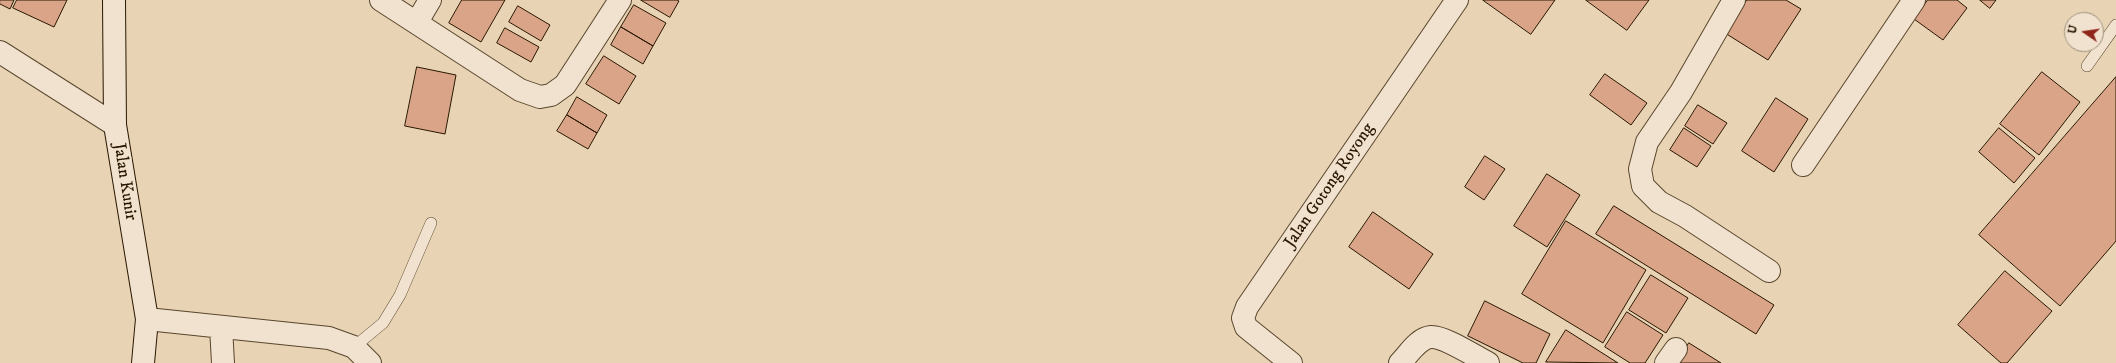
<!DOCTYPE html>
<html>
<head>
<meta charset="utf-8">
<style>
	body { margin:0 }
	#map { position:relative; width:2116px; height:363px; overflow:hidden; background:#e8d3b4; font-family:"IM FELL DW Pica",serif }
	canvas { display:block }
	.north { position:absolute; left:2064px; top:12px; width:40px; height:40px; box-sizing:border-box; background:#f0e2ce; border:1px solid #a0917c; border-radius:50%; rotate:283deg; font-size:11px; font-weight:700; line-height:16px; text-align:center; color:#291700 }
	.north::after { content:''; display:block; margin:auto; width:14px; height:18px; background:#8f2418; clip-path:polygon(50% 0,100% 100%,50% 72%,0 100%) }
</style>
</head>
<body>
<div id="map">
<canvas width="2116" height="363"></canvas>
<div class="north">U</div>
</div>
<script>
const c = document.querySelector('canvas').getContext('2d');
c.lineJoin = 'round';
function fillPath(path, color) { c.fillStyle = color; c.fill(path, 'evenodd'); }
function stroke(path, color, width, dash) { c.strokeStyle = color; c.lineWidth = width; c.lineCap = dash ? 'butt' : 'round'; c.setLineDash(dash || []); c.stroke(path); }
function drawText(font, color, halo, rows, align = 'center') {
  c.font = font + ' "IM FELL DW Pica",serif'; c.lineWidth = 4; c.setLineDash([]); c.textBaseline = 'middle'; c.strokeStyle = halo; c.fillStyle = color; for (const [text, x, y, turn = 0] of rows) {
    c.save(); c.translate(x, y); c.rotate((+turn || 0) * Math.PI / 180); c.textAlign = isNaN(turn) ? turn : align; if (halo) c.strokeText(text, 0, 0); c.fillText(text, 0, 0); c.restore();
  }
}
const building = new Path2D(`
	M0,0H14L10,9L0,4Z
	M17,0H67L54,27L13,8Z
	M462,0H505L481,42L449,23Z
	M641,0H677L679,1L670,17Z
	M1483,0H1555L1531,34Z
	M1586,0H1649L1627,30Z
	M1747,0H1786L1801,9L1768,60L1725,33Z
	M1928,0H1957L1967,8L1943,40L1914,19Z
	M1980,0H1996L1990,8Z
	M634,5L666,23L653,46L621,27Z
	M518,6L550,25L541,41L509,22Z
	M621,27L653,46L643,64L611,45Z
	M505,28L539,47L531,62L497,43Z
	M604,56L636,76L619,104L586,84Z
	M417,67L456,75L445,134L405,126Z
	M2042,72L2080,102L2039,155L2000,124Z
	M1605,74L1647,103L1631,125L1590,95Z
	M2116,77V241L2060,306L1979,235Z
	M577,97L607,115L597,133L567,115Z
	M1776,98L1808,119L1774,172L1742,151Z
	M1698,105L1727,123L1713,144L1685,126Z
	M567,115L597,133L588,149L557,131Z
	M1684,128L1711,146L1697,167L1670,150Z
	M1999,128L2035,158L2014,183L1979,152Z
	M1485,156L1505,169L1484,200L1465,187Z
	M1547,174L1580,195L1547,247L1514,226Z
	M1614,206L1774,305L1756,334L1596,234Z
	M1373,212L1433,254L1409,289L1349,247Z
	M1566,221L1646,270L1603,343L1522,294Z
	M2005,271L2052,311L2007,363H2001L1958,325Z
	M1651,275L1688,298L1666,333L1629,310Z
	M1485,301L1550,334L1536,363H1523L1468,336Z
	M1627,312L1663,335L1645,363H1630L1605,347Z
	M1566,330L1618,363L1546,362Z
	M1689,343L1721,363H1677Z`);
const lane = new Path2D(`
	M2087,66L2116,25
	M354,347L383,323L400,295L431,223`);
const street = new Path2D(`
	M381,0L520,90L540,97L551,95L565,85L620,0
	M1734,0L1681,92L1647,142L1640,169L1643,186L1659,202L1685,216L1769,271
	M417,22L430,0
	M0,52L115,125
	M1803,165L1914,0
	M147,319L329,338L354,347L370,363
	M221,327L223,363
	M1291,363L1246,327L1243,318L1247,307L1457,0
	M1400,363C1408,355 1418,338 1431,337C1444,336 1476,357 1488,363
	M1666,363L1676,349`);
const secondary = new Path2D(`
	M114,0L115,125L147,319L143,363`);
const streetNames = [
	["Jalan Kunir",124,182,81],
	["Jalan Gotong Royong",1330,186,-56]
];
fillPath(building, '#d9a487');
stroke(building, '#291700', 1);
stroke(lane, '#59462d', 12);
stroke(street, '#59462d', 24);
stroke(secondary, '#291700', 24);
stroke(lane, '#f0e2ce', 11);
stroke(street, '#f0e2ce', 22);
stroke(secondary, '#f0e2ce', 22);
drawText('17px', '#291700', '#f0e2ce', streetNames);
</script>
</body>
</html>
